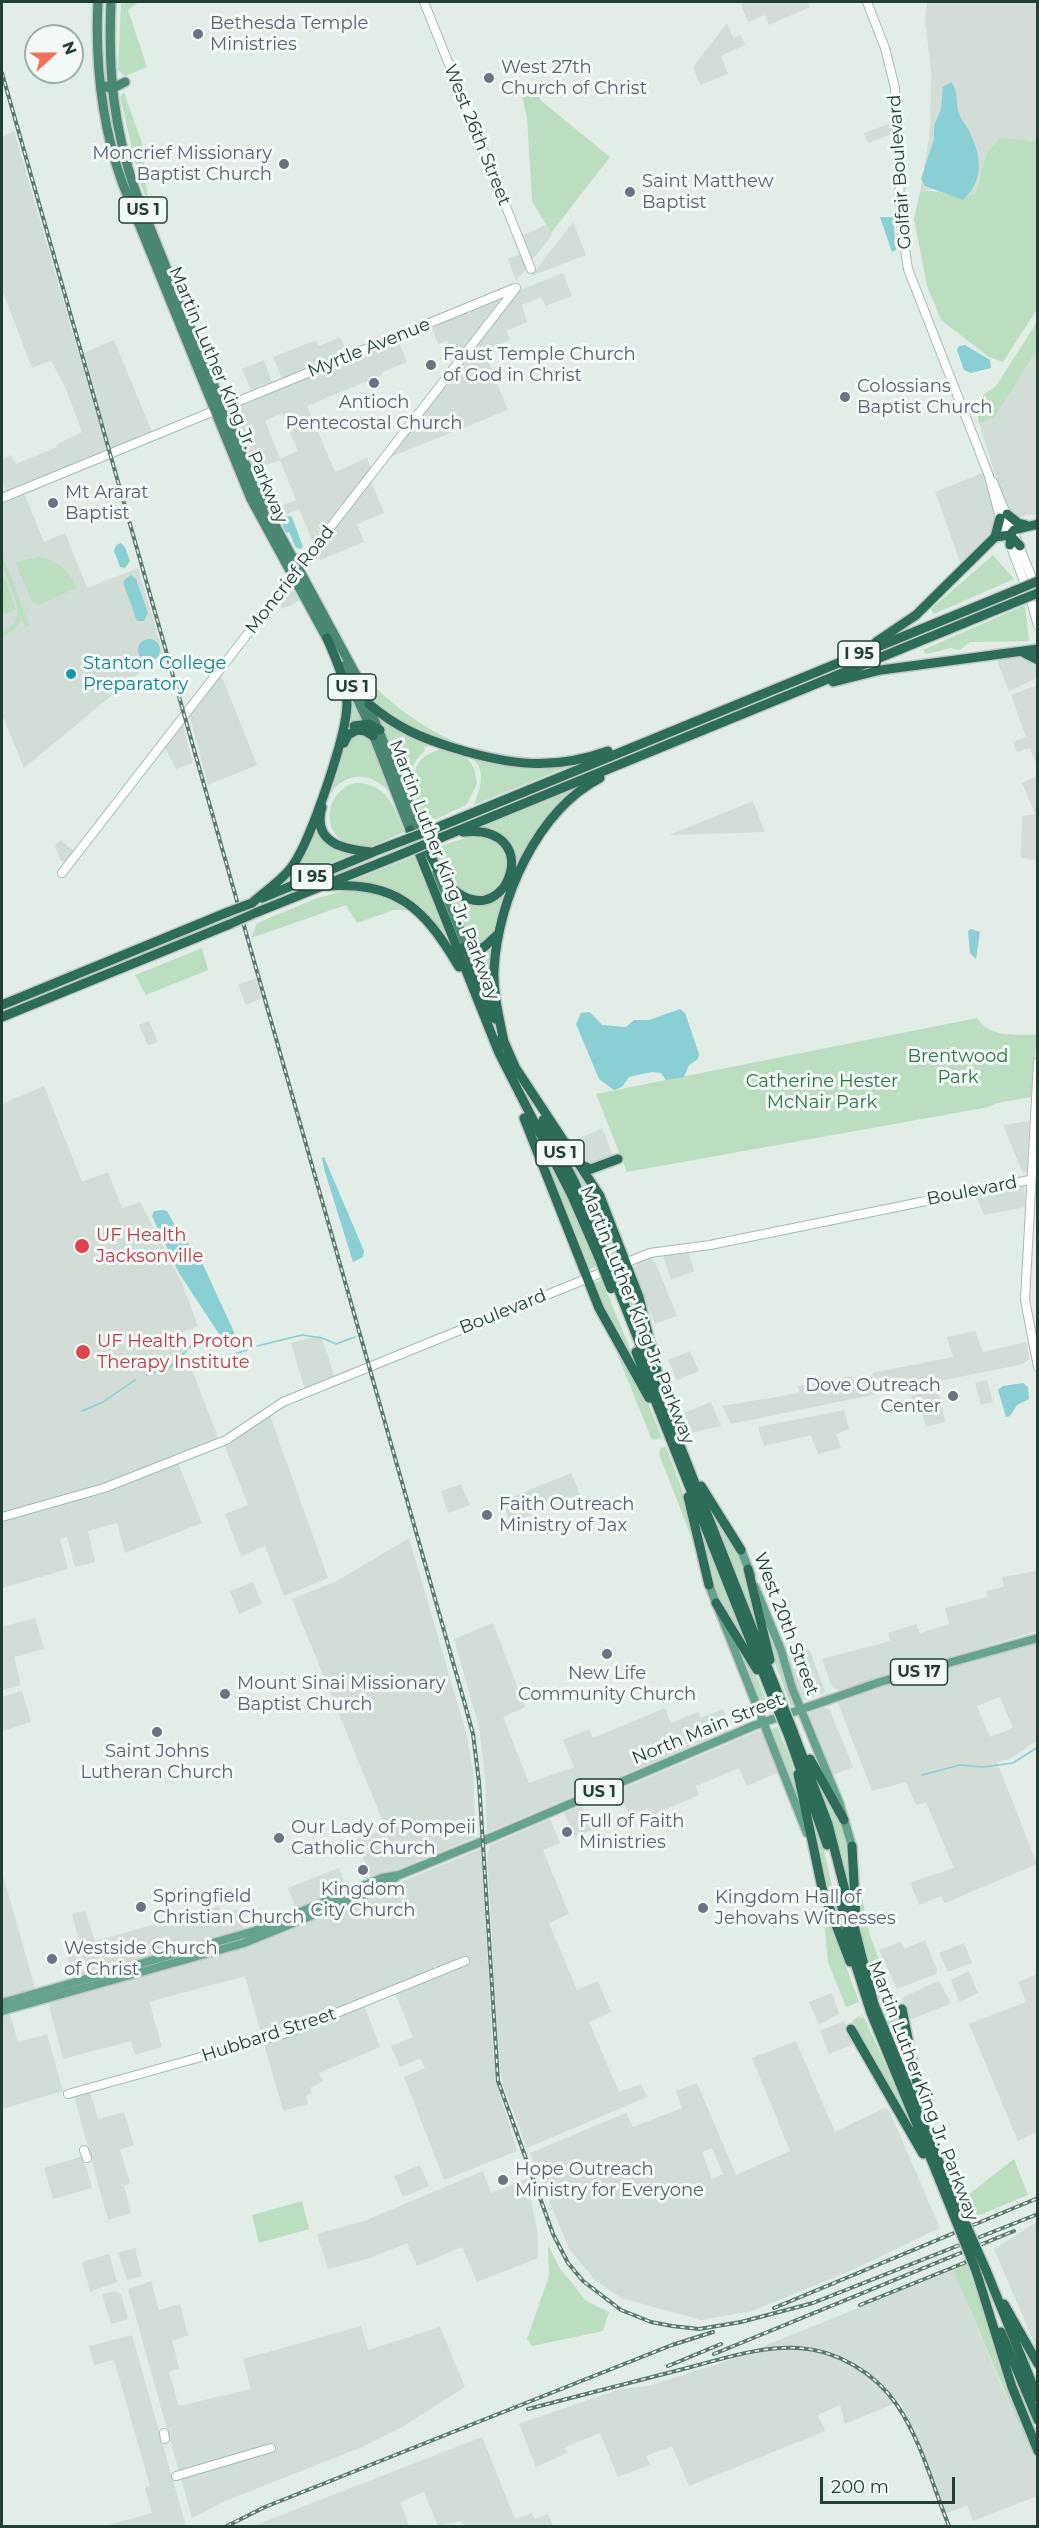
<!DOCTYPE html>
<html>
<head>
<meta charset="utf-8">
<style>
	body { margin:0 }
	#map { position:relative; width:1039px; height:2528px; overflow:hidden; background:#e2ede7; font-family:Montserrat,sans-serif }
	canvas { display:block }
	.frame { position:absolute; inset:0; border:3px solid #223f34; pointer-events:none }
	.north { position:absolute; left:24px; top:24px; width:60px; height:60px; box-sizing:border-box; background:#f3f9f6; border:2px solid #9fafa8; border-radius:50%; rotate:69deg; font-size:16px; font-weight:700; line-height:24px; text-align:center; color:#223f34 }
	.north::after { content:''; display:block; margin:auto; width:21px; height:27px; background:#f56f58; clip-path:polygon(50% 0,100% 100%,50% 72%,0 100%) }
	.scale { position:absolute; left:820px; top:2477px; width:135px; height:27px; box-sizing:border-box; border:3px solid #223f34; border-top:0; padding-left:8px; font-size:18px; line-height:21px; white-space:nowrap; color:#223f34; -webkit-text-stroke:4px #f3f9f6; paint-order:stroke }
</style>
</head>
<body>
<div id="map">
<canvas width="1039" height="2528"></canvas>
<div class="frame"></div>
<div class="north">N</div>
<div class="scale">200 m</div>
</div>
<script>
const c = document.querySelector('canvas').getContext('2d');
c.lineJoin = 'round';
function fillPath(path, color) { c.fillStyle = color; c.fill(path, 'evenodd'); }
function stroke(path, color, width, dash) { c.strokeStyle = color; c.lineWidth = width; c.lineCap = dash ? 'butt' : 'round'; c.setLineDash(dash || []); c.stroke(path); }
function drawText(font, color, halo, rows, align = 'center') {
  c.font = font + ' Montserrat,sans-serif'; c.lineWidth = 6; c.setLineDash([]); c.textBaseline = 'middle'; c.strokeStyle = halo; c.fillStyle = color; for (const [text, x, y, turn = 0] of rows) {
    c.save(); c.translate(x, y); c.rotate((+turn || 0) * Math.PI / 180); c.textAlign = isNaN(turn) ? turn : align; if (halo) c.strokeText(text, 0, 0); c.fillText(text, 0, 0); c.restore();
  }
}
const built = new Path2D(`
	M744,2H807L810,7L769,25L765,15L748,22L741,5Z
	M927,2H1037V141L1000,138L987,152L975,193L962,198L933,189L920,192L930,132L931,70L925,21Z
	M727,23L733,38L741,35L745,45L721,56L728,74L700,85L693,67Z
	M894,122L892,134L868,143L864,133Z
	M14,131L79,355L114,340L152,432L6,492L2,480V459L11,455L16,464L57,447V444L82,432L64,384L51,361L32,368L2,289V137Z
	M573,222L586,255L531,276L532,275Z
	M546,225L552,235L535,257L531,258L521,236Z
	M522,253L526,269L516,281L508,259Z
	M563,273L572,296L546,306L541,297L522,305L527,322L506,331L510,340L484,351L508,410L390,457L520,290Z
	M501,298L455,360L447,341L438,344L431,326Z
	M340,337L347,352L282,378L273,357L316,340L319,346Z
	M398,340L407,362L382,372V375L307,406L335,472L367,458L371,468L313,543L299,509L275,519L271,510L296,500L280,460L253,470L232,413L235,409L292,383ZM282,413L298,451L280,459L265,421Z
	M1037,350V514L1013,517L998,484L979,423L994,418Z
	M264,360L272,382L251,390L242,369Z
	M983,473L997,518L991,537L961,564L935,492Z
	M371,481L384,513L357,524L364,542L320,560L317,550Z
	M24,493L44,542L65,533L87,588L138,568L163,653L24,768L2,714V502Z
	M290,590L297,593L301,600L282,609L279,600Z
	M1024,655L1037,662V678L1009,691L996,658Z
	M220,672L257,765L208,785L189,714Z
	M1037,685H1038L1037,766L1030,748L1017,752L1013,742L1026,737L1011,695Z
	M182,722L193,763L176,769L164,746Z
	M1037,776V860L1021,858L1022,816L1035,814L1022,783Z
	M753,801L765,832L669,835Z
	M61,840L75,852L66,863L61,861L55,845Z
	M256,978L262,998L246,1005L238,985Z
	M149,1021L158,1042L150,1045L147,1044L139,1025Z
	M44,1086L82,1182L108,1172L122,1208L140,1202L182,1283L198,1326L178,1334L219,1440L108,1483L2,1513V1104Z
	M1029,1121L1027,1171L1023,1173L1003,1125Z
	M602,1128L613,1156L589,1166L574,1141Z
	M1024,1184L1025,1207L984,1215L975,1193Z
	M688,1252L694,1271L671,1280L663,1256Z
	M650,1257L656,1264L677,1316L655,1324L633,1270L637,1264Z
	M975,1331L983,1352L1027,1342L1029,1359L1023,1364L731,1424L722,1406L799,1393L798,1386L852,1376L856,1384L861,1386L875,1382L872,1373L953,1357L947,1337Z
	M321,1335L335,1378L305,1390L291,1343Z
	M690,1351L699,1371L677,1380L668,1360Z
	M987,1380L993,1402L981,1405L975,1383Z
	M938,1390L945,1422L926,1427L922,1412L916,1414L911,1396Z
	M711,1402L721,1426L690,1433L684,1413Z
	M844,1410L849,1429L836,1434L841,1448L818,1454L811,1435L764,1446L758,1427Z
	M269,1413L328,1578L284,1596L265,1546L241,1556L225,1514L248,1505L224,1444Z
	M178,1463L202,1523L125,1553L117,1523L88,1531L95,1562L75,1567L67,1537L60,1539L68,1569L2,1588V1522L98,1494Z
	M571,1473L580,1494L557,1503L555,1498L529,1508L531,1515L510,1523L502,1501Z
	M461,1484L470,1505L448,1513L441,1491Z
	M409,1538L467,1736L473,1772L476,1837L372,1880L356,1840L379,1831L388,1834L292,1599L337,1581Z
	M1037,1571V1631L840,1690L832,1687L822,1659L890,1641L888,1633L916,1624L920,1633L949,1624L945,1608L987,1597L986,1591L1004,1587L1002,1577Z
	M253,1582L262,1604L239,1614L230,1591Z
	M35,1618L44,1649L14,1657L21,1685L2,1690V1627Z
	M493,1623L525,1707L503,1717L529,1783L574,1767L563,1740L589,1729L593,1738L665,1708L671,1723L698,1712L701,1718L723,1709L731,1729L487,1833L485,1777L479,1727L454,1639Z
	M1037,1644V1740L1010,1759L997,1762L1037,1864L945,1903L941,1896L919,1905L910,1883L954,1868L926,1802L916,1805L906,1782L872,1791L838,1703L878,1688ZM1000,1697L1013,1728L990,1737L977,1706Z
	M809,1649L825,1691L824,1693L805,1700L798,1696L785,1658Z
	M22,1691L31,1722L2,1731V1697Z
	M824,1707L830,1710L853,1767L831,1776L808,1718L811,1712Z
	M758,1731L764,1733L779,1772L747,1786L739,1768L696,1786L699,1795L651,1816L648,1808L629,1816L619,1790Z
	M582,1806L592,1830L575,1837L564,1813Z
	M550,1819L560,1843L543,1850L569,1914L549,1923L577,1990L598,1981L611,2012L589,2022L619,2092L641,2084L647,2097L527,2148L503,2085L499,2063L487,1856L490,1845Z
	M481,1849L493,2052L499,2091L517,2151L444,2180L404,2077L425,2068L421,2058L400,2067L391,2046L413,2037L393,1988L362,2000L380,2047L319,2073L323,2081L310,2088L312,2093L306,2095L308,2104L283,2111L245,1976L149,2002L162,2047L135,2055L131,2041L63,2059L48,2002L287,1929Z
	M339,1868L348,1890L297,1911L288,1888Z
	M2,1872L35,1988L2,2000Z
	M219,1906L221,1914L239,1909L245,1932L74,1980L65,1949L80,1944L72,1914L85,1911L95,1941Z
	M925,1940L937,1970L936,1974L897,1989L879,1950L901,1942L904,1949Z
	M964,1943L972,1963L948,1972L939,1953Z
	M969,1971L978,1993L959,2002L951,1980Z
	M1037,1974V2132L1018,2141L969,2024L1026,2002L1018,1982Z
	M939,1981L951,2003L910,2020L902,2000L903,1997Z
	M832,1993L839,2014L819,2025L809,2002Z
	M9,2011L18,2042L47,2034L63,2091L2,2109V2013Z
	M844,2021L854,2044L829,2054L820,2031Z
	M796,2041L835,2132L884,2108L889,2110L940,2228L852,2270L752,2311L701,2320L621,2298L594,2279L569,2249L530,2153L626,2113L633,2127L682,2108L676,2091L697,2083L736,2175L790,2151L752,2058ZM712,2148L723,2174L712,2179L702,2152Z
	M90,2092L98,2119L124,2112L134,2145L120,2150L130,2183L124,2186L131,2213L108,2220L74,2096Z
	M83,2156L92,2188L53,2199L44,2168Z
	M420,2165L429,2186L403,2197L394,2176Z
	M483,2171L491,2193L527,2179L538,2235V2258L477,2282L462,2247L417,2266L407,2243L370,2258L328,2269L317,2234L364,2221Z
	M1037,2222L1038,2346L1036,2347L994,2249Z
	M135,2248L142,2276L127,2280L118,2253Z
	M109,2254L117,2282L90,2292L82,2262Z
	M953,2270L1011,2408L1016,2413L1030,2449L1034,2448L1037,2458V2496L973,2521L967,2505L945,2514L900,2401L845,2424L840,2405L818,2415L825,2431L689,2486L672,2446L646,2456L650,2465L618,2477L600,2433L565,2447L567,2453L536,2467L519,2424L620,2389L648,2386L724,2362Z
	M151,2281L159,2310L180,2304L188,2335L172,2341L179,2368L169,2372L179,2406L251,2389L243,2359L361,2326L368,2350L440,2327L465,2387L404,2426L362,2447L225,2501L192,2518L128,2289Z
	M115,2291L121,2294L128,2319L111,2324L102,2294Z
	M132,2335L173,2481L186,2526H105L152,2513L145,2488L150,2486L114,2360L94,2365L89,2346Z
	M482,2437L515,2519L532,2513L535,2519L548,2514L553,2526H464L462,2521L438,2526L424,2492L400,2502L409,2526H253Z`);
const green = new Path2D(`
	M121,2H139L128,10L147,67L125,76L118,70Z
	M124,92L143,146L148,203L140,182L120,97Z
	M540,93V100L610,157L551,233L532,201L527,118L522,95Z
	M1000,138L1037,141V309L1003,362L989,357L941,320L927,286L914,219L920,192C942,187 954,202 975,193L987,152Z
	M1037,322V350L994,418L979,423L977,410L984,394L996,386Z
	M2,555L30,626L26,627L22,618L13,631L2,636V632L15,623C25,601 1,577 2,555Z
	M993,555L1014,579L934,614L931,609Z
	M39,557C57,559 70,572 77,588L38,605L32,602L15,562Z
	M2,572L16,609L2,615Z
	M1025,605L1029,641L970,642L960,650L951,648L926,654L923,650Z
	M356,666C396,716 462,755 526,762C544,764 564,761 582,761L474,805C483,782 488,763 460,751C446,745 439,744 424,747L425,751C411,762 409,776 410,793Z
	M347,685L394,797C352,744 304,808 330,837C336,843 351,847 359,851L275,886L292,870L341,751Z
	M444,749L468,759L474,768L477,784L466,805L425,824C413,794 401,757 444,749Z
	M355,783C386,782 395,808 404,832C391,837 374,848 360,847C321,844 320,793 355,783Z
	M583,785L548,821L495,934L484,945L471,946L449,889L482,901C491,894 508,886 513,876C524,858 505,835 491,827L488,830L483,826Z
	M478,834L501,843C503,848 509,855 509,860C511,883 487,904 465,894C448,886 441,864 434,848Z
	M414,856L454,950C441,935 400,896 384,887C373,882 359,882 347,883Z
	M347,890C373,890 391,897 413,910H394L357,923L346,905L251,938L257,923L315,899Z
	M494,942L492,999L472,951Z
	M202,948L208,970L146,995L135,975Z
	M977,1018C990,1038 1014,1034 1037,1035L1031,1097L997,1103L989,1107L627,1172L596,1094Z
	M550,1127L593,1184L619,1258L611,1260L585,1194Z
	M537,1143L566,1194L597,1266L589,1270L587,1267Z
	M623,1272L633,1288L655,1371L617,1274Z
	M602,1280L640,1373L616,1338L593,1284Z
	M612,1341L643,1391L662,1438L652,1440Z
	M666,1447L688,1505L698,1554L659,1454L661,1448Z
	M704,1496L738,1553L747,1575L765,1652Z
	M695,1511L757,1666L718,1598L710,1576Z
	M760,1606L780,1653L795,1705L791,1706L773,1658Z
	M725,1620L757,1677L771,1713L764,1711C753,1680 738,1651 725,1620Z
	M777,1727L791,1760L811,1838L769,1730Z
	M817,1779L839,1817L849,1847L852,1901L832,1823Z
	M807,1799L822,1842L844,1938L826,1894Z
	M857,1875L870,1936L890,1989L880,1993L889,1991L888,1993L878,1998L861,1936Z
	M822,1899L859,2002L846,2007L828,1962Z
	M896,2004L900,2014L915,2091L882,2009Z
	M863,2014L858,2019L864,2017L920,2141L857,2033L852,2021Z
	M1014,2159L1028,2195L977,2216L968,2195Z
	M302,2201L309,2229L259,2243L252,2215Z
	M548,2245L559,2267L586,2301L609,2312L603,2331L532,2346L527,2339L549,2276Z
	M967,2264L1034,2448L1030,2450L953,2270Z`);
const water = new Path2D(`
	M951,82C959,91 955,102 959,113C960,118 965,124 968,129C981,155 986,178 963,200L925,186L921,179L934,139V126L941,109L943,87Z
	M880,217H893L896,250L892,252Z
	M965,345L990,360L991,368L971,373L964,370L957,350L959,346Z
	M288,516L292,517L303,547L301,549L296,548L289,532L286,533L280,519Z
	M121,543L125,547L130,561L125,568L120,567L114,551L116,545Z
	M131,575L136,579L148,613L144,621H137L124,585V580Z
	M138 650a11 11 0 1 1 22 0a11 11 0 1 1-22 0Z
	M971,929L980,932L976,959L970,953L968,931Z
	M680,1009L685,1013L699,1054L698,1059L689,1065L684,1077L666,1080L661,1073L652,1072L629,1077L622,1087L614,1090L599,1079L576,1024L581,1013L590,1012L602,1025L626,1027L634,1020H649Z
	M324,1157L364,1251L363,1257L353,1262L325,1172L322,1158Z
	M163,1210L167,1211L177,1229L200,1258L234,1332L235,1339L231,1343L216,1346L220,1340L219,1334L179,1273L152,1216L154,1211Z
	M1023,1383L1028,1387L1029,1399L1017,1405L1010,1416L1006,1417L998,1390L1003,1386Z`);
const stream = new Path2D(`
	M257,1346L302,1335L322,1338L336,1344L355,1337
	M172,1365L198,1339L201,1333
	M146,1375L178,1364H202L247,1350
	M82,1411L103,1402L135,1380
	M922,1775L960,1765L983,1767L1013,1763L1038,1747`);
const secondary = new Path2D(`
	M424,2L531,269
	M867,2L885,48L895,88L901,223L908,269L989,476L1000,518L1030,597L1038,626
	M222,408L515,288
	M993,482L1036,588
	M2,498L214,411
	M62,873L516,288
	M1038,1062L1025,1300L1038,1367
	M2,1517L104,1488L226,1440L283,1402L650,1253L710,1245L1029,1180
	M68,2094L287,2033L465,1961
	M84,2150L87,2158
	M164,2433L165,2439
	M176,2476L271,2448`);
const primary = new Path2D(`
	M741,1550L751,1575
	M709,1585L807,1833
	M755,1587L781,1650L792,1688L839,1802L852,1846
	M2,2003L255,1931L382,1878L399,1875L483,1841L753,1726L880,1682L1038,1638
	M2,2011L244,1943L384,1886L396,1877`);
const trunk = new Path2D(`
	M98,2C95,64 101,122 122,182L251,499L330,644
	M111,2C108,71 113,127 136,193L256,490L356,675L428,851
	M106,86L111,89L125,82
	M342,666L369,724L410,830
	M437,872L467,948`);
const motorway = new Path2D(`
	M1007,514L1018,523L1026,525
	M995,537L1000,518
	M1010,545V535L1014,530L1038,524
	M876,642L916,615L995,537L1010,535L1020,546
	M1024,653L1038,660
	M833,682L881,670L1038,649
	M369,704C396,727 421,738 454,748C509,765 553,771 608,751
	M354,726L369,724L380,730
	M344,743L348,735L357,730L365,731L373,736
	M322,807C311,844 346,850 373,852
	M436,828L1014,591
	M410,830L499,1053L572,1196L599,1258
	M440,838L1018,601
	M428,851C436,866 443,883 458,893C509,929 545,823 463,832
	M323,886C396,881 423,906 459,967
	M262,898L371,853
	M252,903C265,891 283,880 293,865C311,839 347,735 347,704C346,681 336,659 327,638
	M255,913L402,854
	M464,947L483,948L498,934
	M467,948L495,1019
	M2,1005L228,912
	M2,1017L230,924
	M502,1037L517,1071
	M504,1042C499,1017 493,994 494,969C498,899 537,811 600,778
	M515,1067L600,1196L639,1297L660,1383
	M524,1118L599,1308L649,1398
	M543,1120L575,1183L605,1256
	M581,1165L591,1169L618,1159
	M617,1286L779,1696
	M636,1352L773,1698
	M701,1486L741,1550
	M688,1497L709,1585
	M748,1569L770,1660
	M716,1603L757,1670
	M793,1731L828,1824L874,2004L946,2179
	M788,1734L827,1845
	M810,1759L844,1820
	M798,1774L822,1888L850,1962
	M852,1846L856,1919
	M840,1899L856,1966L871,2013L940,2181
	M902,2009L922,2108
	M851,2029L923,2154
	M986,2270L1038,2398
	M976,2271L1012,2387L1038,2451
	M1004,2304L1038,2364
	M1001,2332L1038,2420`);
const rail = new Path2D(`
	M2,73L464,1701L473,1734L479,1782L498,2081L553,2234L568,2263L583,2281L621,2310L651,2322L672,2326L699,2329L741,2322L813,2303L1038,2214
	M860,2305L964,2263L981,2253
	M774,2308L1038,2198
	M714,2354L1014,2231
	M668,2366L721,2344
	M528,2409C582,2395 636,2381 691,2367C725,2358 762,2346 798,2348C837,2350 875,2373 897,2405C921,2440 933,2487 949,2526
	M227,2526L265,2507L478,2422L672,2345L713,2332`);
const motorwayBridge = new Path2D(`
	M1014,591L1038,581
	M1018,601L1038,593
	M373,852L436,828
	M402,854L440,838
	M228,912L252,903
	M230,924L255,913
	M605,1256L617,1286
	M599,1258L611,1289
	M779,1696L793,1731
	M773,1698L788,1734
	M946,2179L986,2270
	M940,2181L976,2271`);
const markers = [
	[198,34,6,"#6b7280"],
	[489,78,6,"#6b7280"],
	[284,164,6,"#6b7280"],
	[630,192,6,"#6b7280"],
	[431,365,6,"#6b7280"],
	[374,383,6,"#6b7280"],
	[845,397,6,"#6b7280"],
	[53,503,6,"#6b7280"],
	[71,674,6,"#0f9aa8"],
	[82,1246,8,"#e0444e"],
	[83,1352,8,"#e0444e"],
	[953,1396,6,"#6b7280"],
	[487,1515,6,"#6b7280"],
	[607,1654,6,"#6b7280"],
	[225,1694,6,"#6b7280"],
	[157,1732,6,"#6b7280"],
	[567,1832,6,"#6b7280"],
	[279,1838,6,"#6b7280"],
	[363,1870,6,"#6b7280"],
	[141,1907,6,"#6b7280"],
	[703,1908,6,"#6b7280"],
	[52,1959,6,"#6b7280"],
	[503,2180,6,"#6b7280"]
];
const shields = [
	[143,210,48],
	[859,654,42],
	[352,687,48],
	[312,877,42],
	[560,1153,48],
	[919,1672,57],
	[599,1792,48]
];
const shieldNames = [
	["US 1",143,210],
	["I 95",859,654],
	["US 1",352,687],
	["I 95",312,877],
	["US 1",560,1153],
	["US 17",919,1672],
	["US 1",599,1792]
];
const worshipNames = [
	["Bethesda Temple",210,24],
	["Ministries",210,45],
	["West 27th",501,68],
	["Church of Christ",501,89],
	["Moncrief Missionary",272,154,"right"],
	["Baptist Church",272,175,"right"],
	["Saint Matthew",642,182],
	["Baptist",642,203],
	["Faust Temple Church",443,355],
	["of God in Christ",443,376],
	["Colossians",857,387],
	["Baptist Church",857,408],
	["Antioch",374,403,"center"],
	["Pentecostal Church",374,424,"center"],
	["Mt Ararat",65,493],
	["Baptist",65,514],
	["Dove Outreach",941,1386,"right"],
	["Center",941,1407,"right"],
	["Faith Outreach",499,1505],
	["Ministry of Jax",499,1526],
	["New Life",607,1674,"center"],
	["Community Church",607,1695,"center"],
	["Mount Sinai Missionary",237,1684],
	["Baptist Church",237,1705],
	["Saint Johns",157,1752,"center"],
	["Lutheran Church",157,1773,"center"],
	["Full of Faith",579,1822],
	["Ministries",579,1843],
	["Our Lady of Pompeii",291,1828],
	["Catholic Church",291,1849],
	["Kingdom",363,1890,"center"],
	["City Church",363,1911,"center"],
	["Springfield",153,1897],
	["Christian Church",153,1918],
	["Kingdom Hall of",715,1898],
	["Jehovahs Witnesses",715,1919],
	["Westside Church",64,1949],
	["of Christ",64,1970],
	["Hope Outreach",515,2170],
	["Ministry for Everyone",515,2191]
];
const streetNames = [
	["West 26th Street",477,135,68],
	["Golfair Boulevard",900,172,-94],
	["Myrtle Avenue",369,348,-22],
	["Martin Luther King Jr. Parkway",228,395,67],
	["Moncrief Road",290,580,-52],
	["Martin Luther King Jr. Parkway",444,870,69],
	["Boulevard",972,1191,-11],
	["Boulevard",503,1312,-22],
	["Martin Luther King Jr. Parkway",637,1315,68],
	["West 20th Street",786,1624,69],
	["North Main Street",708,1729,-22],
	["Hubbard Street",269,2035,-18],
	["Martin Luther King Jr. Parkway",923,2091,69]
];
const cultureNames = [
	["Stanton College",83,664],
	["Preparatory",83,685]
];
const parkNames = [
	["Brentwood",958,1057],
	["Park",958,1078],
	["Catherine Hester",822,1082],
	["McNair Park",822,1103]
];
const healthNames = [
	["UF Health",96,1236],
	["Jacksonville",96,1257],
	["UF Health Proton",97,1342],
	["Therapy Institute",97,1363]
];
fillPath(built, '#d1ddd6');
fillPath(green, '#bbdec1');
fillPath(water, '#89cfd3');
stroke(stream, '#89cfd3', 1.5);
stroke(secondary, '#a3bcb1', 10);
stroke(primary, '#c1c9c6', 11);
stroke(trunk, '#c1c9c6', 12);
stroke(motorway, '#c1c9c6', 12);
stroke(secondary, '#fff', 8);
stroke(primary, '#66a38e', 8);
stroke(trunk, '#4a8873', 9);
stroke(motorway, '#2d6c58', 9);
stroke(rail, '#5c7a6f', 4);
stroke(rail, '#f3f9f6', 1.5, [4.5]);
stroke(motorwayBridge, '#c1c9c6', 12, []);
stroke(motorwayBridge, '#2d6c58', 9);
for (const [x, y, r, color] of markers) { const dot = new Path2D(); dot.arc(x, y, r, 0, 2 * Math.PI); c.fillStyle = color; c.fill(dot); stroke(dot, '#f3f9f6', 2); }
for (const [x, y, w] of shields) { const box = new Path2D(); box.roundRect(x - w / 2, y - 13, w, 26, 4.5); c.fillStyle = '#f3f9f6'; c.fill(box); stroke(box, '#223f34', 1.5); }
drawText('bold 16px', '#223f34', null, shieldNames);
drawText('18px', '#5b616d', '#f3f9f6', worshipNames, 'left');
drawText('18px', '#223f34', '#f3f9f6', streetNames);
drawText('18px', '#0d838f', '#f3f9f6', cultureNames, 'left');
drawText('18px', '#2b7641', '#f3f9f6', parkNames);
drawText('18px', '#be3a42', '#f3f9f6', healthNames, 'left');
</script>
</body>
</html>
